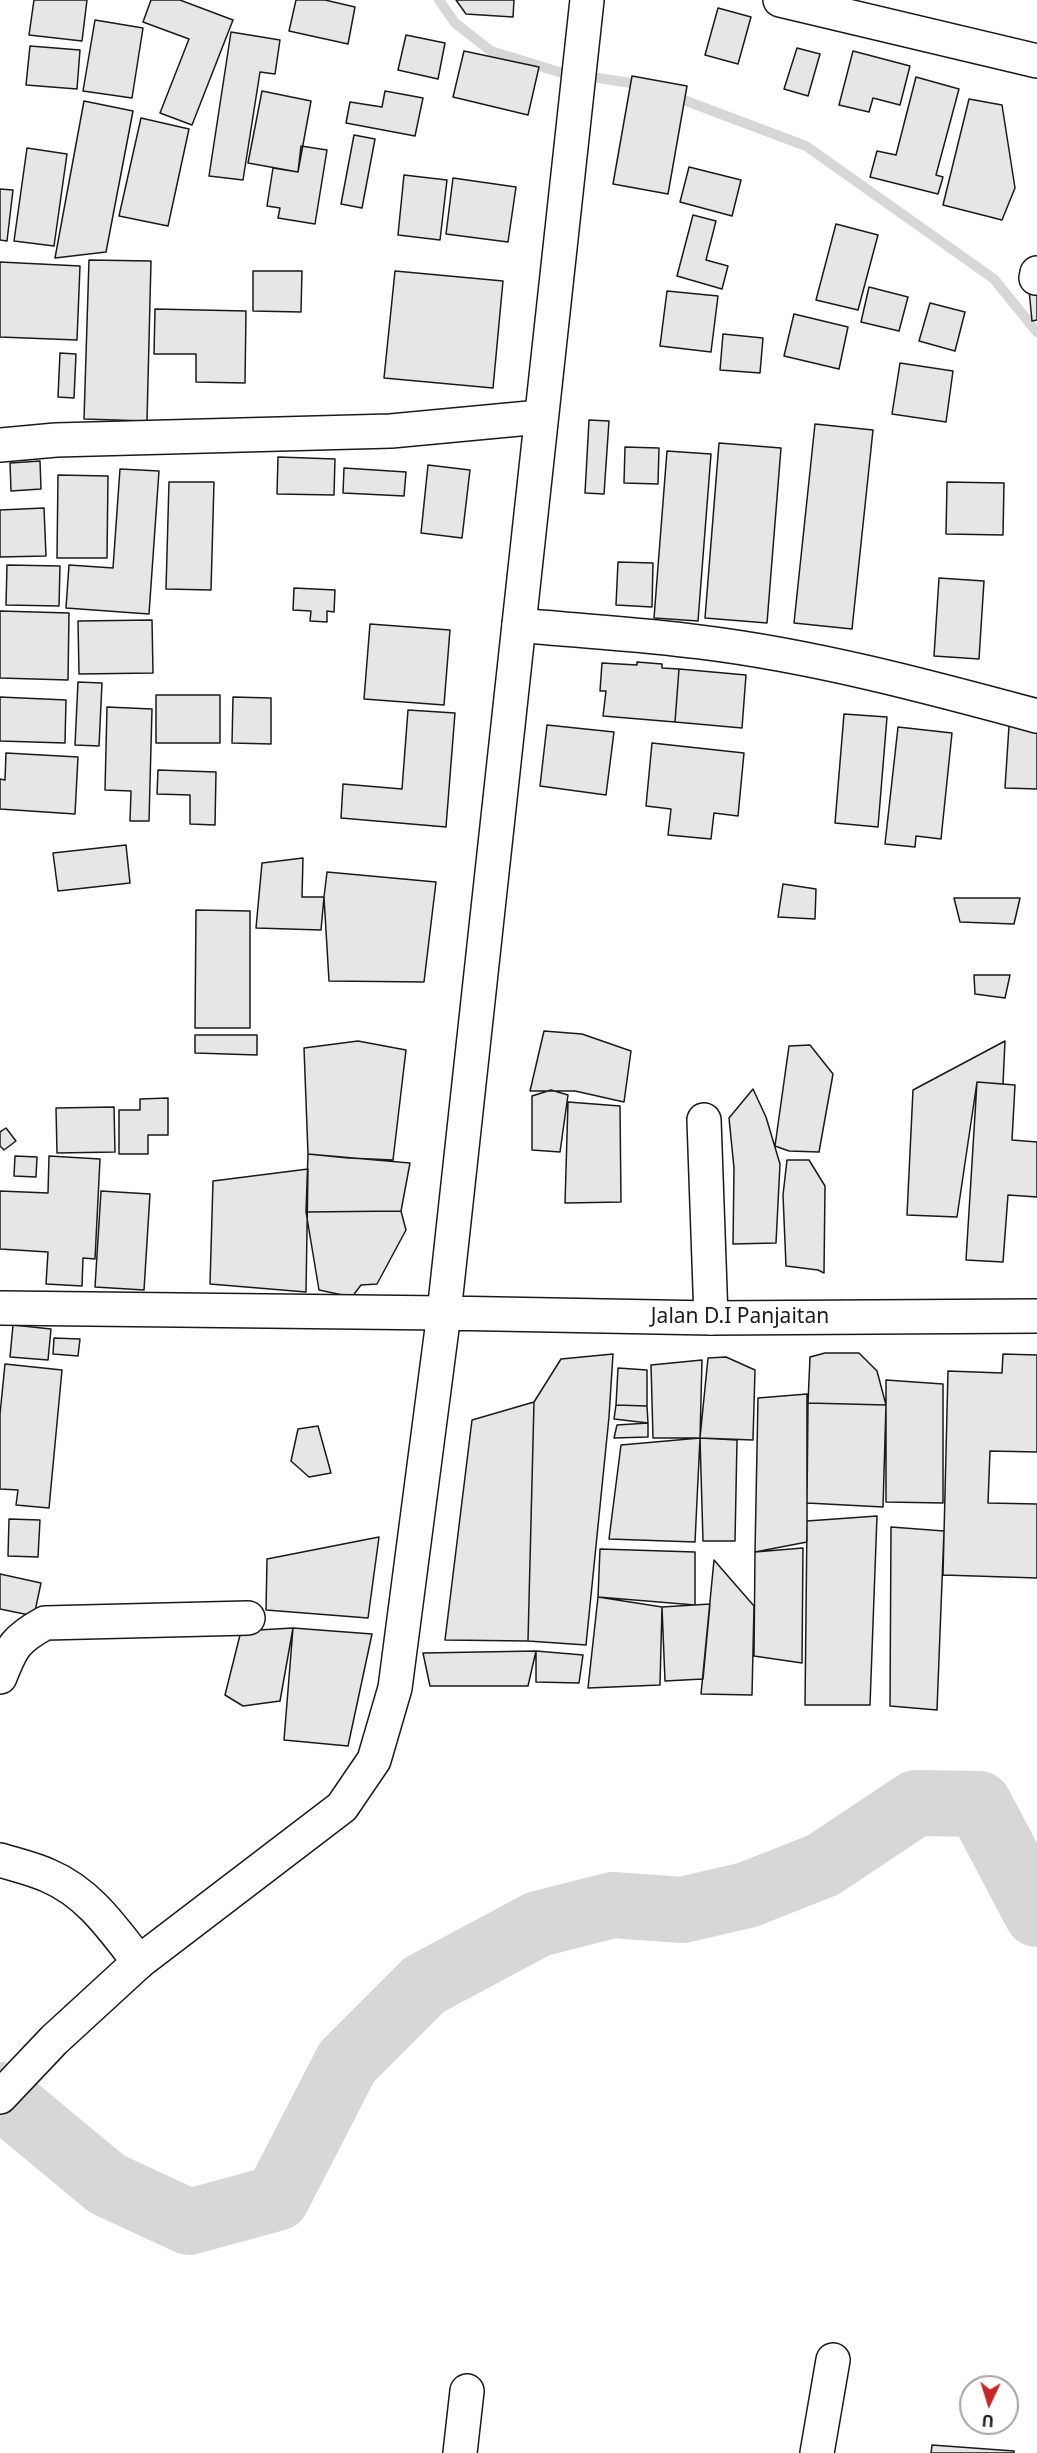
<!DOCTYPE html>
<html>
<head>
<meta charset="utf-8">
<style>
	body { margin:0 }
	#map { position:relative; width:1037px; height:2453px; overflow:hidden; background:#fff; font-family:"Noto Sans",sans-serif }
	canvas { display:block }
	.north { position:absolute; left:959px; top:2375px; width:60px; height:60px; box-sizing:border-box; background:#fff; border:2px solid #a3a3a3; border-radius:50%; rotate:184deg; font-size:16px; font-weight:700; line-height:24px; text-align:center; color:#1a1a1a }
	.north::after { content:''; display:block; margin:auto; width:21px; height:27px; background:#c62828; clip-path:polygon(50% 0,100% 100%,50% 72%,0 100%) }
</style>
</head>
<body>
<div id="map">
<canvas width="1037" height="2453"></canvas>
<div class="north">U</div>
</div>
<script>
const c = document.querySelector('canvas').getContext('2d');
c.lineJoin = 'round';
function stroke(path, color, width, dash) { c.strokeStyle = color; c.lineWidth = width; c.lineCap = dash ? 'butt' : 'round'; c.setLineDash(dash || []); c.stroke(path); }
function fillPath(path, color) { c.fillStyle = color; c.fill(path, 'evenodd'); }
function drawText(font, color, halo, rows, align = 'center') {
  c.font = font + ' "Noto Sans",sans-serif'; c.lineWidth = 4.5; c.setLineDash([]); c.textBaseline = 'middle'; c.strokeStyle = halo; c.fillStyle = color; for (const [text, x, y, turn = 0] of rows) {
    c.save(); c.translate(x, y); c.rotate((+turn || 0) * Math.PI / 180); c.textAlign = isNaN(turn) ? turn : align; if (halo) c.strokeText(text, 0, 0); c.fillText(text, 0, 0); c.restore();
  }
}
const stream = new Path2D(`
	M439,0L455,23L491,51L559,72L644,85
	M673,96L806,146L994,279L1037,332`);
const river = new Path2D(`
	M0,2095L107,2184L189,2222L277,2198L347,2062L424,1985L538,1924L613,1905L682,1910L747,1895L823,1865L916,1803L979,1804L1037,1914`);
const building = new Path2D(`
	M34,0H87L82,41L29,35Z
	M151,0H180L233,20L192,125L160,113L189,39L143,22Z
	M296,0H325L355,7L348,44L289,31Z
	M456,0H514L513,17L466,14Z
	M718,8L751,17L738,64L705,55Z
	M95,20L143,28L132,98L83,91Z
	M231,32L280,40L275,74L260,72L243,180L209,176Z
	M406,35L445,43L438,79L398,70Z
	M30,46L80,50L77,89L26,85Z
	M797,48L820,54L808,96L784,89Z
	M464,51L539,67L528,115L453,97Z
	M853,51L910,66L900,105L873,98L869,112L839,105Z
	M632,76L687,86L668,194L613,184Z
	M916,77L959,89L936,175L943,177L938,194L870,177L877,151L896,155Z
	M262,91L311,101L298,172L248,163Z
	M385,91L423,98L415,136L346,123L350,102L382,107Z
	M969,99L1002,105L1015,188L1002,220L943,205Z
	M84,101L133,111L106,252L55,258Z
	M141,118L189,129L168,226L119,216Z
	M354,135L375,139L362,208L341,204Z
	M301,146L327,150L315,224L278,218L280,208L267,206L273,168L298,172Z
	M27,148L67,154L54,246L14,241Z
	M689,167L741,180L732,216L680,202Z
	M404,175L447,180L440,240L398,235Z
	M453,178L516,187L508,242L446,234Z
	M0,189L13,190L7,241L0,240Z
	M693,215L716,221L706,260L728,266L722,289L677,276Z
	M836,224L878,235L858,310L816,300Z
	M89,260L151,261L147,421L84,419Z
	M0,262L80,266L77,340L0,337Z
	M253,271H302L301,312L253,311Z
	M395,271L503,281L493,388L384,378Z
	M869,287L908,297L899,331L861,322Z
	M1037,289V320L1032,321L1029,290Z
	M667,291L718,296L711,352L660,346Z
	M930,303L965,312L955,351L919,341Z
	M155,309L246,311L245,383L196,382V354H154Z
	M794,314L848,327L839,369L784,356Z
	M723,334L763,338L760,373L720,370Z
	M60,353L76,354L74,398L58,397Z
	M900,363L953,371L946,422L892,414Z
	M589,420L609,421L604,494L585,493Z
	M815,424L873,430L852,629L794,623Z
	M719,443L781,448L767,623L705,618Z
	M625,447L659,448L658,484L624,483Z
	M667,451L711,454L698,621L654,618Z
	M278,457L335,459L334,495L277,494Z
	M40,461L41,489L11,491L10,463Z
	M428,465L470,470L462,538L421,533Z
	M344,468L406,472L404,496L343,493Z
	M120,469L159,471L149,614L66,608L69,565L113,568Z
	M58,475L108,476L107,558H57Z
	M169,482H214L211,590L166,589Z
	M947,482L1004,483L1003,535L946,534Z
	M44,508L46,556L0,557V510Z
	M618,562L653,563L652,607L616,605Z
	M7,565L60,566L59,606L6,605Z
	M939,578L984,581L979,659L934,656Z
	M294,588L335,590L334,612L327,611V622L310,621L311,611L293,610Z
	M0,611L69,613L68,680L0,678Z
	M152,620L153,673L79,674L78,621Z
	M370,624L450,630L444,705L364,699Z
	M637,662L662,664V668L679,669L675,722L603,716L606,691H600L602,663L637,665Z
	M679,669L746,675L742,728L675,722Z
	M78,682L102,683L99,746L75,745Z
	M156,695H220V743H156Z
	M0,697L66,700L65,743L0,741Z
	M233,697L271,698V744L232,743Z
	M107,707L152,709L149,821H130L131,791L105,790Z
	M408,710L455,713L446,827L341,818L343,784L402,789Z
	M844,714L887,717L878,827L835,823Z
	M547,725L614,732L606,795L540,786Z
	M1009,726L1037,727V789L1005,788Z
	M898,727L952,733L941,839L916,836L915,847L885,844Z
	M652,743L744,753L738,816L714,813L711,839L668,835L671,809L646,806Z
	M6,753L78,757L75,814L0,809V779L5,780Z
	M158,770L216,772L215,825L190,824V795L157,794Z
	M126,845L130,883L58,891L53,853Z
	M303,858L302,897H324L321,930L256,928L262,863Z
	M327,872L436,882L424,982L329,981L324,897Z
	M783,884L816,889L815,919L778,917Z
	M954,898H1020L1014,924L960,922Z
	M196,910L250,911V1028H195Z
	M974,975H1010L1005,998L975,994Z
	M544,1031L582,1034L631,1051L624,1102L575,1091H530Z
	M195,1035H257V1055L195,1053Z
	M358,1041L406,1050L393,1160L348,1158L308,1154L304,1048Z
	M1005,1041L1003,1084L977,1082L957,1217L907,1215L913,1090Z
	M810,1045L833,1074L819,1152L789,1151L775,1146L789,1046Z
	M977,1082L1015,1085L1012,1140L1037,1142V1197L1008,1195L1003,1262L966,1260Z
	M753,1089L766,1117L780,1164L776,1243L733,1244L734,1168L729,1118Z
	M551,1090L568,1095L560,1152L532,1150V1096Z
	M168,1098V1135H148V1154H119V1110H140V1099Z
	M568,1102L620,1106L621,1202L565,1203Z
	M114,1107L115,1152L57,1153L56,1108Z
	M6,1128L16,1141L4,1150L0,1146V1132Z
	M308,1154L410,1163L401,1211L306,1212Z
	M15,1156L37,1157L36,1177L14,1176Z
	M49,1156L100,1159L95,1259L83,1258L82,1286L46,1284L48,1252L0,1249V1191L48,1193Z
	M787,1160H809L825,1186L824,1273L818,1270L786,1266L783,1195Z
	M308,1169L306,1292L210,1284L213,1181Z
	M101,1191L150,1194L144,1290L95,1287Z
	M401,1211L406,1230L377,1284L361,1285L352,1297L319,1290L306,1212Z
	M13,1325L51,1329L48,1360L10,1357Z
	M54,1338L80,1339L78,1356L53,1354Z
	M825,1353H859L877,1371L886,1405L808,1403L810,1357Z
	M613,1354L609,1417L586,1645L528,1641L534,1402L561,1359Z
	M1003,1354L1037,1355V1452L990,1451L988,1503L1037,1504V1578L943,1575L948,1371L1002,1373Z
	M726,1357L755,1370L753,1440L700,1438L708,1358Z
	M702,1360L700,1438H653L651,1365Z
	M5,1364L62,1370L49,1508L16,1505L18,1490L0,1489V1414Z
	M618,1368L647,1370V1406L616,1405Z
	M886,1380L943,1384V1503L886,1502Z
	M807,1394V1542L755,1552L758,1398Z
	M534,1402L528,1641L445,1640L472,1420Z
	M808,1403L886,1405L883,1507L807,1503Z
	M616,1405L647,1406L648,1423L614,1419Z
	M648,1423V1437L614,1438L617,1425Z
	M318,1426L331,1473L309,1477L291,1461L298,1429Z
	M700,1438L737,1440L735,1541H703Z
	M700,1438L695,1542L609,1539L621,1445Z
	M877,1516L870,1705H805L807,1521Z
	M9,1519L40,1520L38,1557L8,1556Z
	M891,1527L944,1531L937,1710L890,1706Z
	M379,1537L368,1618L266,1610L267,1559Z
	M803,1548L802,1663L754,1656L755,1552Z
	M600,1549L695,1552V1605L598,1597Z
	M714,1560L754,1606L752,1695L701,1694Z
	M0,1574L41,1583L34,1616L0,1609Z
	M598,1597L662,1607L660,1685L588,1688Z
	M710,1604L703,1679L665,1681L662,1607Z
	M293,1628L372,1634L348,1746L284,1740Z
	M293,1628L280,1701L243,1706L225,1695L241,1631Z
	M536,1651L528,1686H430L423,1653Z
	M536,1651L583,1655L579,1683L536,1682Z
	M932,2445L1014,2451V2453H931Z`);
const street = new Path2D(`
	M780,0L1037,61
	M1036,278L1037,273
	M0,445L56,440L391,431L540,417
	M519,625C579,631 640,634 700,642C814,656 926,686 1037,716
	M704,1120L711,1318
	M0,1308L444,1313
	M0,1677C12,1646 16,1639 45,1623L248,1618
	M0,1860C16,1865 34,1869 49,1876C89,1893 113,1929 139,1962
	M460,2453L467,2391
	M817,2453L833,2360`);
const secondary = new Path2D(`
	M444,1313L711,1318L1037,1316
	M0,2097L54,2040L139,1962L342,1807L374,1760L395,1688L444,1313L587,0`);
const streetNames = [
	["Jalan D.I Panjaitan",740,1317]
];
stroke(stream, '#d7d7d7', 10);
stroke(river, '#d7d7d7', 66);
fillPath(building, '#e6e6e6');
stroke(building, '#1a1a1a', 1.5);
stroke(street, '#1a1a1a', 36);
stroke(secondary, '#1a1a1a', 36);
stroke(street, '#fff', 33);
stroke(secondary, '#fff', 33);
drawText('21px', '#1a1a1a', '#fff', streetNames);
</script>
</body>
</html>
